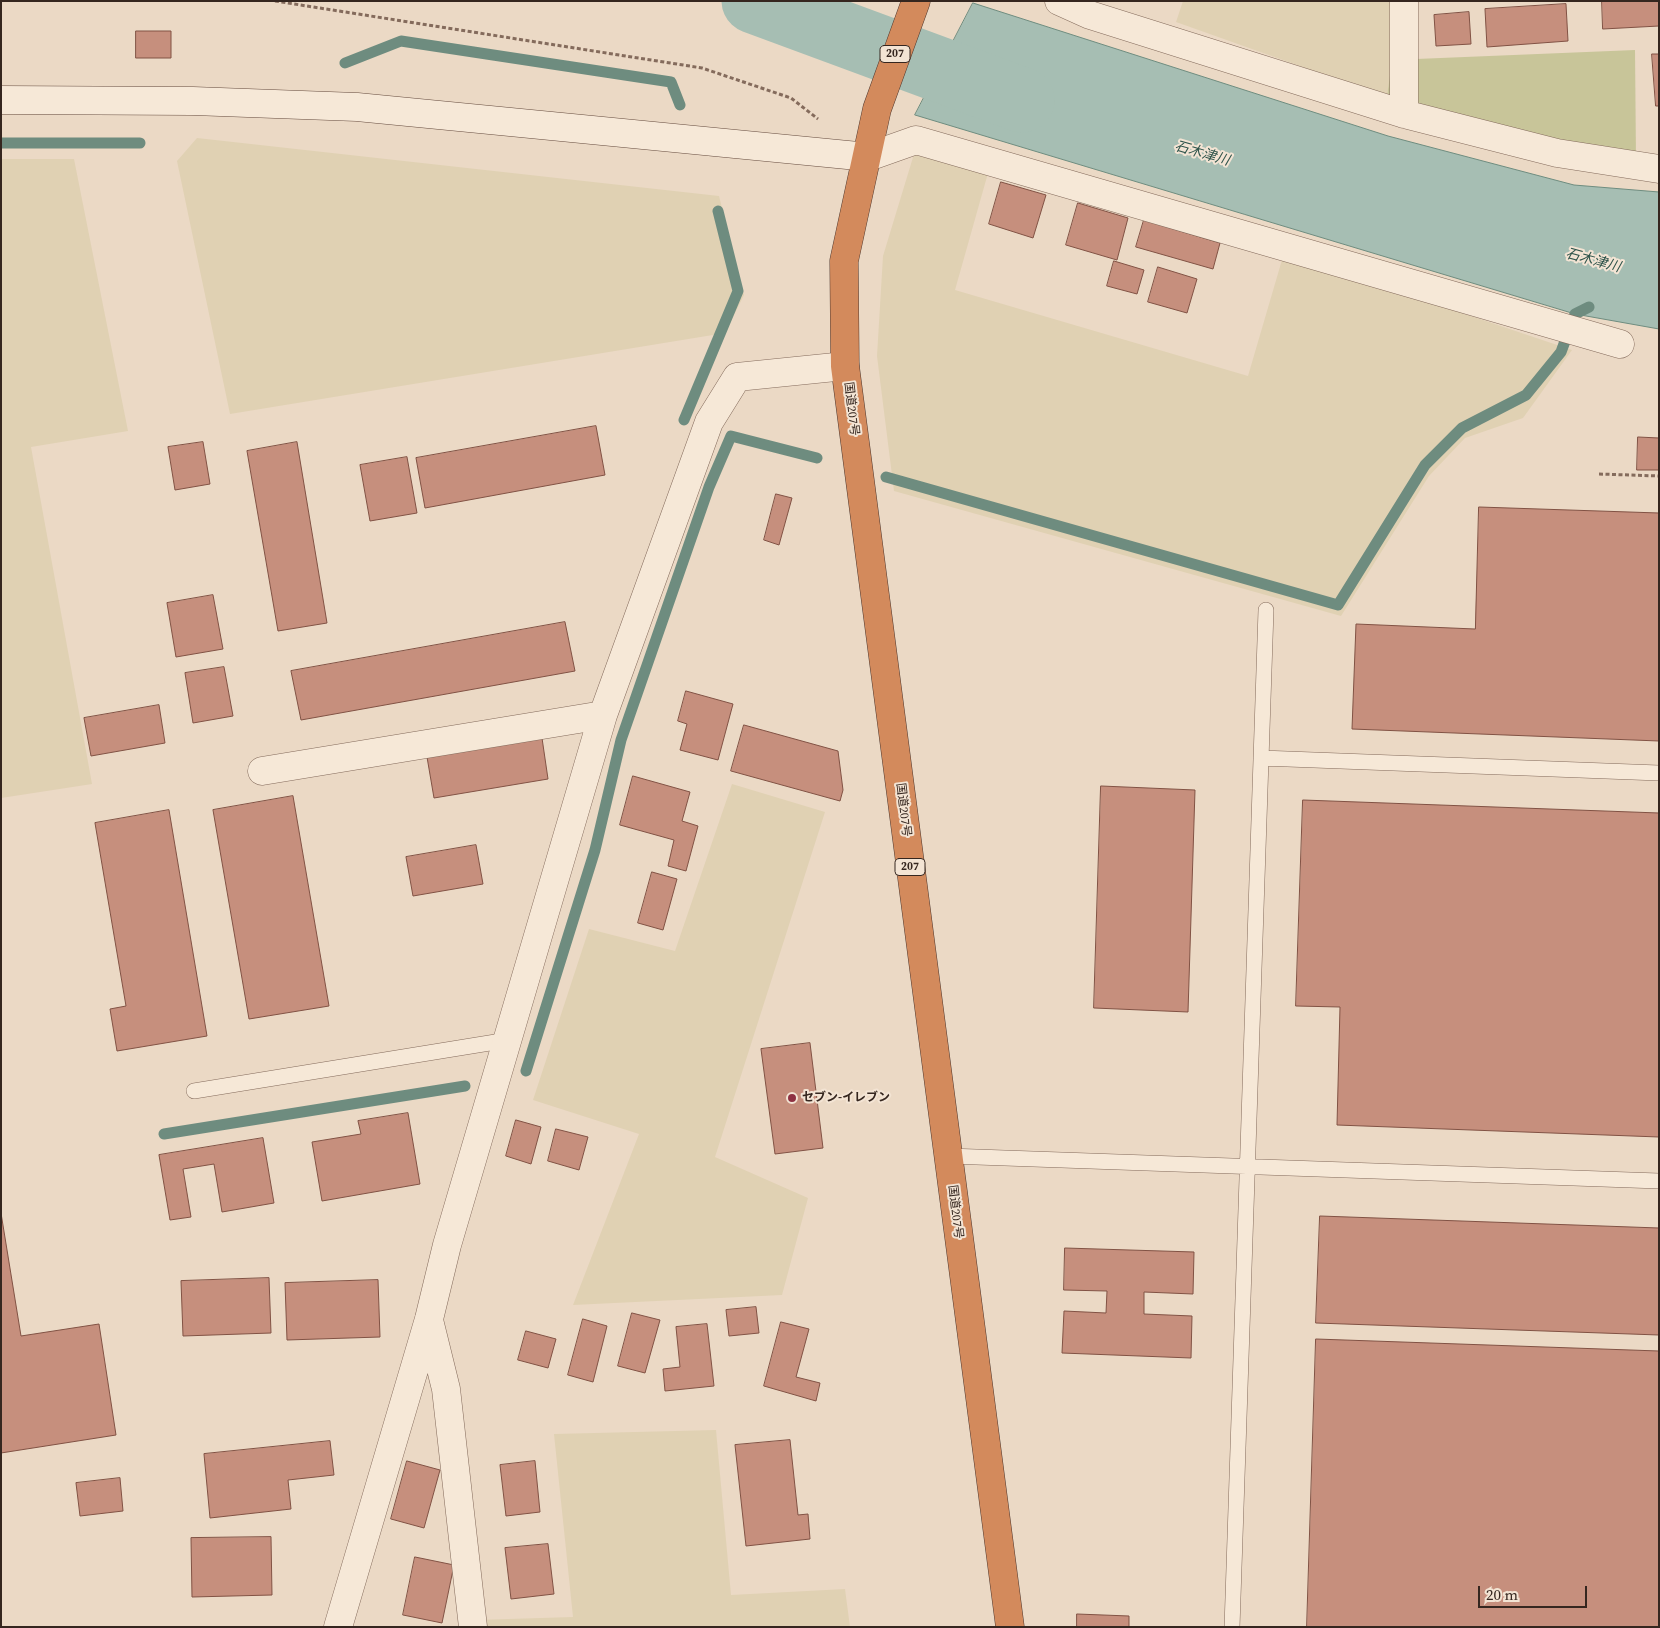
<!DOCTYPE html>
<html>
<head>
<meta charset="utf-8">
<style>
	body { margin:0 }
	#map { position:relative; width:1660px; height:1628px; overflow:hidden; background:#ebd9c5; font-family:"Source Serif 4",serif }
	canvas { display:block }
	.frame { position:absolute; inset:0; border:2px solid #35261f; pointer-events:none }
	.scale { position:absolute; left:1478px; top:1586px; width:109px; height:22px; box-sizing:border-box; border:2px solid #35261f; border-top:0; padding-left:6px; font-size:15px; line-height:18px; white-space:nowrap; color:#35261f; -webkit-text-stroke:4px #f3e4d4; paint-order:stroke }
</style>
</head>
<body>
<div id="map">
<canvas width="1660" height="1628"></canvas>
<div class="frame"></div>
<div class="scale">20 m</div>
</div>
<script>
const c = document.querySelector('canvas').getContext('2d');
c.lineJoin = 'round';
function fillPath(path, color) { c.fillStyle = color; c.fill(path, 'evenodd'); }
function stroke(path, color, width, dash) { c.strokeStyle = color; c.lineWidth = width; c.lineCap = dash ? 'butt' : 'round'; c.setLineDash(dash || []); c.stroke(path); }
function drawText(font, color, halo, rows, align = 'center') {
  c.font = font + ' "Source Serif 4","Noto Sans JP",serif'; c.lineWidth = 4; c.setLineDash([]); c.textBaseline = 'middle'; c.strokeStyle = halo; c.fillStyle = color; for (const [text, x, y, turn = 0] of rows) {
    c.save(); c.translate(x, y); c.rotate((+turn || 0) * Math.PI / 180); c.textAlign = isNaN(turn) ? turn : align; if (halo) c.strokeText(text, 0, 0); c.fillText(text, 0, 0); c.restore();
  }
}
const farmland = new Path2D(`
	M1183,1H1391L1392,60L1387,97L1176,22Z
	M197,138L719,196L744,295L725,333L230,414L177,161Z
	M914,154L990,166L955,290L1248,376L1284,253L1572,350L1523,418L1465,438L1429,476L1341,616L894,491L877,356L883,256Z
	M1,159H74L128,431L31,447L92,784L1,798Z
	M732,784L825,812L715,1157L808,1198L782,1295L573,1305L639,1134L533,1100L589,929L675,951Z
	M716,1430L731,1595L845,1589L850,1627H477L476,1620L573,1617L554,1434Z`);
const green = new Path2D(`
	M1635,50L1636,160L1387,97L1392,60Z`);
const water = new Path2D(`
	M973,3L1388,136L1574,185L1659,192V329L1575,314L915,115Z`);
const stream = new Path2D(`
	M345,63L401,41L671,82L680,105
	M1,143H140
	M684,420L738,291L718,211
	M886,477L1338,605L1425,465L1462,428L1526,395L1561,352L1575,314L1589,307
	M526,1071L595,850L621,740L709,487L731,436L817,458
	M164,1134L465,1086`);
const river = new Path2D(`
	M754,1L1022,100`);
const building = new Path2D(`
	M1602,1H1659V26L1603,29Z
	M1566,4L1568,41L1487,47L1485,9Z
	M1469,12L1471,44L1436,46L1434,15Z
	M136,31H171V58H136Z
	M1652,54H1659V106H1656Z
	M1001,182L1046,195L1033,238L989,224Z
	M1078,203L1128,218L1117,260L1066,245Z
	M1144,220L1220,243L1213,269L1136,247Z
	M1114,261L1144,270L1137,294L1107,286Z
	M1158,267L1197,279L1187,313L1148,302Z
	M596,426L605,475L425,508L416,458Z
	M1638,437L1659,438V470H1637Z
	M203,442L210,484L175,490L168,447Z
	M297,442L327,623L278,631L247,451Z
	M407,457L417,513L370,521L360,465Z
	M776,494L792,498L779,545L764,540Z
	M1479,507L1659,513V741L1352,729L1356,624L1475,629Z
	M213,595L223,649L176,657L167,603Z
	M565,622L575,671L301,720L291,671Z
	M224,667L233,716L193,723L185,673Z
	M686,691L733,704L718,760L680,750L687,724L678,721Z
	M159,705L165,743L91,756L84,718Z
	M744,725L838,751L843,790L840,801L731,771Z
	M542,738L548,779L434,798L427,757Z
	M633,776L690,792L682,821L698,826L686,871L668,866L674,840L620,825Z
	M1101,786L1195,790L1188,1012L1094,1008Z
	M293,796L329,1006L249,1019L213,810Z
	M1303,800L1659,813V1137L1337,1125L1340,1007L1296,1006Z
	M169,810L207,1036L117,1051L110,1009L126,1006L95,823Z
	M476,845L483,884L413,896L406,857Z
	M652,872L677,879L663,930L638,923Z
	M810,1043L823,1148L775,1154L761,1049Z
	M408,1113L420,1184L322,1201L312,1142L361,1134L358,1121Z
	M516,1120L541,1127L531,1164L506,1156Z
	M556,1129L588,1137L579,1170L548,1161Z
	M263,1138L274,1203L222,1212L214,1164L183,1169L191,1217L170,1220L159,1155Z
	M1,1213L21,1336L99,1324L116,1435L1,1453Z
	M1320,1216L1659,1228V1335L1316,1323Z
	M1065,1248L1194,1252L1193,1294L1144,1292V1314L1192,1316L1191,1358L1062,1353L1064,1311L1106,1313L1107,1291L1064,1290Z
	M269,1278L271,1333L183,1336L181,1281Z
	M378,1280L380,1337L287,1340L285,1283Z
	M756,1307L759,1333L729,1336L726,1310Z
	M632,1313L660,1320L645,1373L618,1366Z
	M583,1319L607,1326L593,1382L568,1375Z
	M781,1322L809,1329L796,1377L820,1383L816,1401L764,1386Z
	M707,1324L714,1386L665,1391L663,1369L680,1367L676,1327Z
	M526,1331L556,1339L548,1368L518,1360Z
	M1316,1339L1659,1351V1627H1307Z
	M790,1440L798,1515L808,1514L810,1539L746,1546L735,1445Z
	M330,1441L334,1475L288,1480L291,1509L210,1518L204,1454Z
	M407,1461L440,1470L424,1528L391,1519Z
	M535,1461L540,1512L506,1516L500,1465Z
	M120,1478L123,1511L80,1516L76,1483Z
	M271,1537L272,1595L192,1597L191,1538Z
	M548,1544L554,1594L511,1599L505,1548Z
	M415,1557L454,1565L442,1623L403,1615Z
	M1077,1614L1129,1616V1627H1077Z`);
const path = new Path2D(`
	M275,1L702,68L791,98L818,119
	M1599,474L1659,476`);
const lane = new Path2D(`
	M1261,758L1659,773
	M194,1091L508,1040
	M948,1156L1659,1181
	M1232,1627L1266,610`);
const street = new Path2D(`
	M1059,1L1090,15L1404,114L1557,153L1659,169
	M1404,1V114
	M868,157L916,140L1620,344
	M262,771L603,715
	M429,1320L446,1389L473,1627
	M338,1627L429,1319L447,1245L603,715L709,422L737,377L845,366`);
const secondary = new Path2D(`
	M1,100L193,101L357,107L868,157`);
const highway = new Path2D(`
	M916,1L877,109L844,261L845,366L1010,1627`);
const markers = [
	[792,1098,5,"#8e3142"]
];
const shields = [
	[895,54,30],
	[910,867,30]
];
const shieldNames = [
	["207",895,54],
	["207",910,867]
];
const streetNames = [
	["国道207号",851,409,83],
	["国道207号",903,810,83],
	["国道207号",955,1212,83]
];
const poiNames = [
	["セブン-イレブン",802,1098]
];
const waterNames = [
	["石木津川",1202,154,16],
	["石木津川",1593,261,15]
];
fillPath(farmland, '#e0d1b3');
fillPath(green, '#c8c599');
fillPath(water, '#a6beb3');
stroke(water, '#6e8c7f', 1);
stroke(stream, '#6e8c7f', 11);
stroke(river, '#a6beb3', 65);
fillPath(building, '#c68f7d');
stroke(building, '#815244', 1);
stroke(lane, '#846b5c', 16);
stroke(street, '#846b5c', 29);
stroke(secondary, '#664c3f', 29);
stroke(highway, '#523a30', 29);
stroke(path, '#846b5c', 3, [4, 2.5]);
stroke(lane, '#f6e8d7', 15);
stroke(street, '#f6e8d7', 28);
stroke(secondary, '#f6e8d7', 28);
stroke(highway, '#d38a5c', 28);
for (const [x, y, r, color] of markers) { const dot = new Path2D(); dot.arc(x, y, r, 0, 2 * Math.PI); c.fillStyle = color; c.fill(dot); stroke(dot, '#f3e4d4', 2); }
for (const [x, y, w] of shields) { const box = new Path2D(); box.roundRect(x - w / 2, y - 8.5, w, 17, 4); c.fillStyle = '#f3e4d4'; c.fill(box); stroke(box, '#35261f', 1); }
drawText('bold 11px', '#35261f', null, shieldNames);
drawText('12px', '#35261f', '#f3e4d4', streetNames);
drawText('bold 12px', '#35261f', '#f3e4d4', poiNames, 'left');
drawText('italic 14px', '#2f544b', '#f3e4d4', waterNames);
</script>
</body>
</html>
